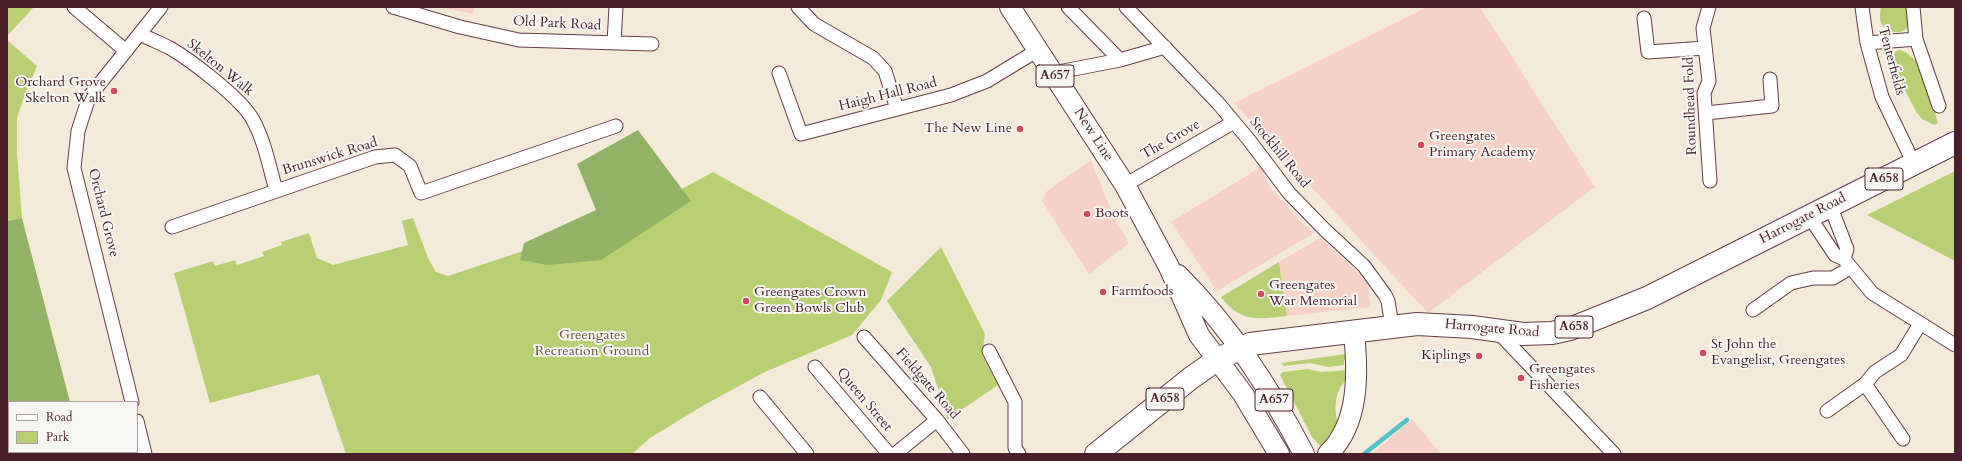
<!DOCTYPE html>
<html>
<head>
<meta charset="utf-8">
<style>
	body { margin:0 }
	#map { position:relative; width:1962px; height:461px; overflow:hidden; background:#f3ead9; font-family:Cardo,serif }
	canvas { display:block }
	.frame { position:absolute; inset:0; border:8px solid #4a1f2b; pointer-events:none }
	.legend { position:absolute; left:8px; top:401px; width:130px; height:52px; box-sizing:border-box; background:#f6f6f2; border:1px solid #b1a0a2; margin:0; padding:5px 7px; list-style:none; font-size:12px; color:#4a1f2b }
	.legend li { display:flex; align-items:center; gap:8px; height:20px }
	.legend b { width:20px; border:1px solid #b1a0a2 }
</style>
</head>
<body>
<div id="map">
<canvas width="1962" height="461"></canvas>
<div class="frame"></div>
<ul class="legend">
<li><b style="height:5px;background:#fff"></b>Road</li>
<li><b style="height:11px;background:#b8cf74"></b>Park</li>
</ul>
</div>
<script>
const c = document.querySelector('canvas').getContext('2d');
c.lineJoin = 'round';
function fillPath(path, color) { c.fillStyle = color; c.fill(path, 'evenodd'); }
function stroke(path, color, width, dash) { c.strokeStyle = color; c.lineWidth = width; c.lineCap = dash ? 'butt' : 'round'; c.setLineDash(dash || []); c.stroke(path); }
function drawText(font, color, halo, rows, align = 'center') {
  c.font = font + ' Cardo,serif'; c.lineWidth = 4; c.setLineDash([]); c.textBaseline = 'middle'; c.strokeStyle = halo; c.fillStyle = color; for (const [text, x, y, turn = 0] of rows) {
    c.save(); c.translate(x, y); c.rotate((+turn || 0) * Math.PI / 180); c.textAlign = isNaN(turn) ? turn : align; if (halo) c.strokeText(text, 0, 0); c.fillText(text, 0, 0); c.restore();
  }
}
const built = new Path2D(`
	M438,7H475L473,14Z
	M1427,7H1480L1595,187L1428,313L1234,103Z
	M1091,160L1114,217L1129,243L1089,274L1042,201L1047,191Z
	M1261,167L1269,186L1301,222L1314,233L1217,291L1171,222Z
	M1320,238L1360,274L1368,286L1371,307L1287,316L1279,262Z
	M1412,419L1441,454H1372L1397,432Z`);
const green = new Path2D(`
	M7,7H34L7,36Z
	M1881,7H1909C1909,13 1910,21 1908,26C1904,35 1888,33 1883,26C1879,21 1880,13 1881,7Z
	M7,40L37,66L24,97L17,118V154L22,218L7,221Z
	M1900,50C1927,59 1931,99 1938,123L1934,125L1922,119L1917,113L1887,57L1889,53Z
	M1955,171V261L1867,215Z
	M713,172L892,272L881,300L852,335L765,372L704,405L650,438L632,454H346L319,374L210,403L174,273L213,261L215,266L235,260L237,265L264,256L262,252L282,245L281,242L309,233L317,258L333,265L408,245L402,221L413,218L428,258L436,272L448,276L637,213Z
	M941,247L985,334L982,355L998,385L948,419L931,367L887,301Z
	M1279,262L1287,316C1258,319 1241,323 1221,297Z
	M1346,354L1348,360H1344V365L1328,367L1310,363L1284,366L1281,363Z
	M1308,369L1321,372L1350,370C1350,379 1342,383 1339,390C1335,398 1334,414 1338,422L1321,447L1312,437L1280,375L1283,372Z`);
const forest = new Path2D(`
	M638,130L691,201L601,260L547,265L520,260L524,243L596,210L577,164Z
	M22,218L70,402H9V452H83V454H7V221Z`);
const stream = new Path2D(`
	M1364,454L1407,420`);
const street = new Path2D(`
	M74,7L126,51
	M393,7L460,27L519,40L652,44
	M798,7L814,24L873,58L885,71L897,109
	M1068,7L1120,60
	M1126,7L1218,103L1249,140L1289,193L1325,230L1364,266L1385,295L1388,301L1392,326
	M1709,7L1703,28L1709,81L1704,93L1710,181
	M1862,7L1867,43L1882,97L1914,164
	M1913,7L1916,39L1939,106
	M1644,18L1648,52L1705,48
	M140,34C150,39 160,43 170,48C192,61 242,99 253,120C265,142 269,166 276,190
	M614,43L616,7
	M1867,43L1916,39
	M779,73L801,134L951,95L987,81L1038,50
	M1053,73L1120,60L1165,47
	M1706,113L1772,106L1770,79
	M1125,185L1234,122
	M1830,205L1847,249L1844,259
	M1809,216L1835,255L1844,259L1872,293L1955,345
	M172,227L375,157L395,155L410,166L421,193L616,126
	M1753,310L1791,283L1813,278H1833L1850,268
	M1497,331L1614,454
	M864,337L937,420L963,454
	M989,351L1015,402V448L1019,454
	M815,367L889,454
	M1865,384L1903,439
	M760,397L807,454
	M132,402L74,168L78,131L89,97L161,7
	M1827,411L1865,384L1875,372L1901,355L1920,324
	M137,421L145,454
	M895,454L937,420`);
const primary = new Path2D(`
	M1010,7L1125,185L1169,267L1199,335L1243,394L1279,454
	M1178,275C1231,328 1269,387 1304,454
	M1328,454C1360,423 1358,372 1354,332`);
const highway = new Path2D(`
	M1096,454L1191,378L1218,359L1250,344L1417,324L1472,327L1523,334L1552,333L1570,329L1647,298L1955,143`);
const markers = [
	[114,91,4,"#d1495b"],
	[1020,129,4,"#d1495b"],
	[1421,145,4,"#d1495b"],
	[1087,214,4,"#d1495b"],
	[1103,292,4,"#d1495b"],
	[1261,294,4,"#d1495b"],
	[746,301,4,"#d1495b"],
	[1703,353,4,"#d1495b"],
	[1479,356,4,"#d1495b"],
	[1521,378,4,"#d1495b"]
];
const shields = [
	[1055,76,38],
	[1884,179,38],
	[1574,327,38],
	[1165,399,38],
	[1274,400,38]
];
const shieldNames = [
	["A657",1055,76],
	["A658",1884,179],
	["A658",1574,327],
	["A658",1165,399],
	["A657",1274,400]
];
const streetNames = [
	["Old Park Road",557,24,3],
	["Tenterfields",1891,61,75],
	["Skelton Walk",220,68,39],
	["Haigh Hall Road",888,95,-14],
	["Roundhead Fold",1691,106,-92],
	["New Line",1093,135,57],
	["The Grove",1171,140,-30],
	["Stockhill Road",1279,153,51],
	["Brunswick Road",330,157,-17],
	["Orchard Grove",103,213,76],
	["Harrogate Road",1803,219,-27],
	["Harrogate Road",1492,329,5],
	["Fieldgate Road",927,384,49],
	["Queen Street",864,400,50]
];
const poiNames = [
	["Orchard Grove",106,83,"right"],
	["Skelton Walk",106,99,"right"],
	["The New Line",1012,129,"right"],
	["Greengates",1429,137],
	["Primary Academy",1429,153],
	["Boots",1095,214],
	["Greengates",1269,286],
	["War Memorial",1269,302],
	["Farmfoods",1111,292],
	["Greengates Crown",754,293],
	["Green Bowls Club",754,309],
	["St John the",1711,345],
	["Evangelist, Greengates",1711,361],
	["Kiplings",1471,356,"right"],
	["Greengates",1529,370],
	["Fisheries",1529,386]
];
const parkNames = [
	["Greengates",592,336],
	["Recreation Ground",592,352]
];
fillPath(built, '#f7d1c8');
fillPath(green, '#b8cf74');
fillPath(forest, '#92b266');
stroke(stream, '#53c0ca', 4.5);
stroke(street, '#633d45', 15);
stroke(primary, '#633d45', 22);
stroke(highway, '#633d45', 24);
stroke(street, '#fff', 13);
stroke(primary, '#fff', 20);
stroke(highway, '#fff', 22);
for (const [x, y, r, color] of markers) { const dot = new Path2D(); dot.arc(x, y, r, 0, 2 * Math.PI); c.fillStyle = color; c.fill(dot); stroke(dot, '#f6f6f2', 1.5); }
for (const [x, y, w] of shields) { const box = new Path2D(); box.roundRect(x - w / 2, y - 11, w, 22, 3); c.fillStyle = '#f6f6f2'; c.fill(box); stroke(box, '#4a1f2b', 1); }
drawText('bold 13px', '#4a1f2b', null, shieldNames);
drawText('14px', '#4a1f2b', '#f6f6f2', streetNames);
drawText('14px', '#4a1f2b', '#f6f6f2', poiNames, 'left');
drawText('14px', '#6b5441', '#f6f6f2', parkNames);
</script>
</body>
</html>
